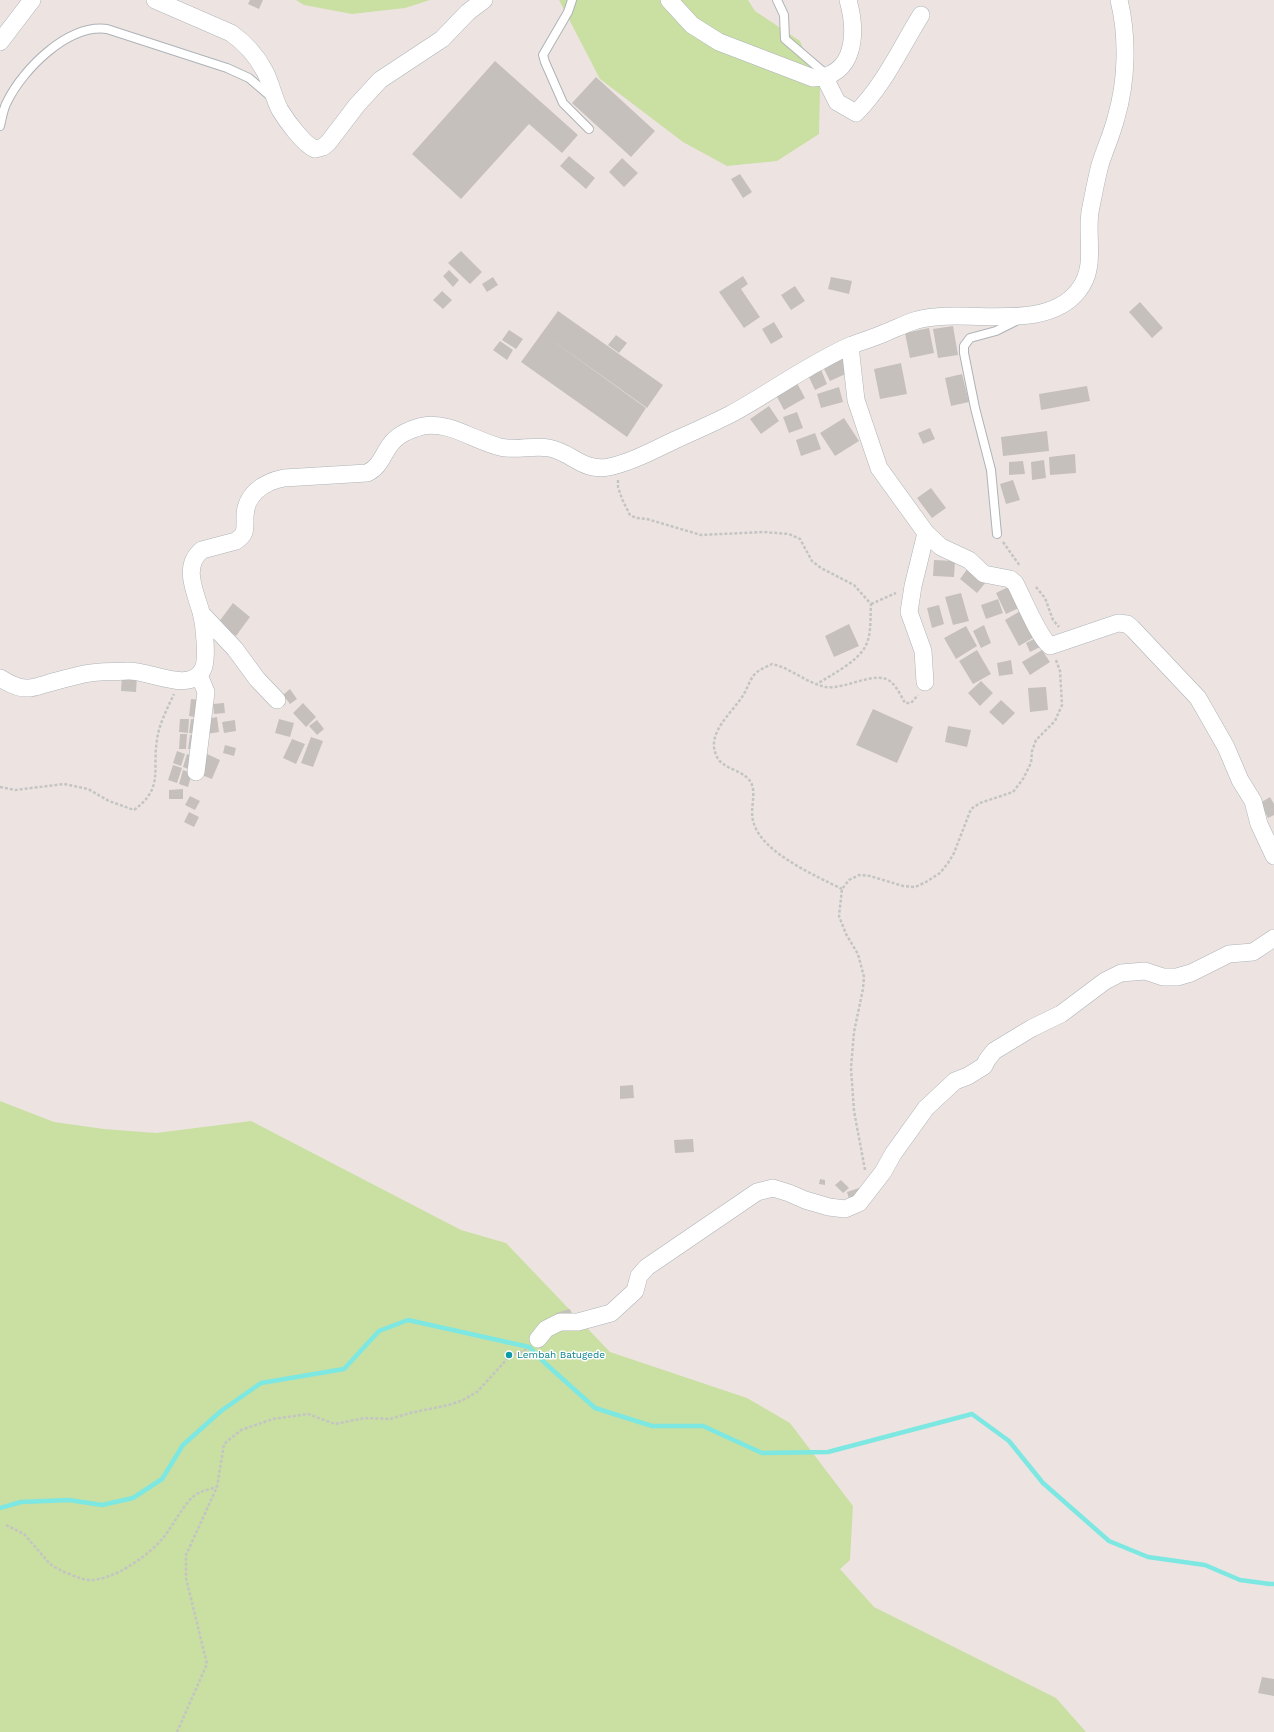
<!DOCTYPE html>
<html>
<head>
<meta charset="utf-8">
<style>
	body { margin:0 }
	canvas { display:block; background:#ede4e1 }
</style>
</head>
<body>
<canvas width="1274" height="1732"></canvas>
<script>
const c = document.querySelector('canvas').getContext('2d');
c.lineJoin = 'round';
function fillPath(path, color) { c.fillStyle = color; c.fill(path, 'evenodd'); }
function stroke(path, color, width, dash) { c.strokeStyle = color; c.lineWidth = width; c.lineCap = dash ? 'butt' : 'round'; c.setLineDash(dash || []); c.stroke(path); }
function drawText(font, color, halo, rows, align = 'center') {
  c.font = font + ' "Work Sans",sans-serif'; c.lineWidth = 3; c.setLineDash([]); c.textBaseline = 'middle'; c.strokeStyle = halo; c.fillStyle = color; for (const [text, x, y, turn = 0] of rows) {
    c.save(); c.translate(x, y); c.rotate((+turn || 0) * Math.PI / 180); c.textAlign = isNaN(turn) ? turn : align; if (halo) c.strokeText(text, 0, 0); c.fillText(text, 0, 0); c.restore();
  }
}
const green = new Path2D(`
	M296,0H430L405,8L352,14L304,5Z
	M559,0H748L755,11L800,41L820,87L819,134L777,161L727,166L683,142L600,79Z
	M0,1101L54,1122L104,1129L156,1133L251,1121L461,1230L506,1243L610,1352L747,1398L790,1423L853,1506L850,1560L840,1569L874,1607L1056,1698L1086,1732H0Z`);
const stream = new Path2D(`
	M0,1508L21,1502L69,1500L102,1505L133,1498L162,1479L183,1445L221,1411L261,1383L344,1369L379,1331L408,1320L529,1347L546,1364L595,1408L652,1426H703L762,1453L828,1452L972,1414L1009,1441L1043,1483L1109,1541L1148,1557L1205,1565L1240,1580L1270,1584H1274`);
const building = new Path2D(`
	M250,0H263L259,9L248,4Z
	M495,61L578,135L562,153L529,124L461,199L412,154Z
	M596,77L655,131L631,157L572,103Z
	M569,156L595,178L586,189L560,166Z
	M622,158L638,173L624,187L609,172Z
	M740,174L752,192L743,198L731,179Z
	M461,251L482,272L470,284L448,263Z
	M449,270L459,280L453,287L443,276Z
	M743,276L748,284L741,289L760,317L744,328L719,292Z
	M493,277L498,285L487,292L482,284Z
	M831,277L852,281L849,294L828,289Z
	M795,286L805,301L791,310L781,295Z
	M442,291L452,300L443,309L433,300Z
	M1140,302L1163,328L1152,338L1129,312Z
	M558,311L663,385L647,408L542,333Z
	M774,322L783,337L771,344L762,329Z
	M953,326L958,355L938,358L933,329Z
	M929,328L934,353L910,358L905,333Z
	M509,330L523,339L516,349L502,340Z
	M542,333L646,408L627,437L521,362L529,351L604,405L529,351Z
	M616,335L627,343L619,353L608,345Z
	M500,341L513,350L507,360L493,350Z
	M843,356L850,372L830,381L822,365Z
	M901,363L907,394L880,399L874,369Z
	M820,367L827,384L815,390L807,373Z
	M962,374L969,402L951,406L945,378Z
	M797,383L805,398L784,410L776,395Z
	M1087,386L1090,401L1041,410L1039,394Z
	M839,387L843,402L821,408L817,394Z
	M769,406L779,421L761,434L750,419Z
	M797,412L803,428L789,433L783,417Z
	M844,418L859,441L835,456L820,433Z
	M930,428L935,439L923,444L918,433Z
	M1047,431L1049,451L1003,456L1001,437Z
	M815,433L821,449L801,456L796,440Z
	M1075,454L1076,473L1050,475L1049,457Z
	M1044,460L1046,478L1032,480L1031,462Z
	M1023,461L1025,474L1009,475V462Z
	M1013,480L1020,500L1006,504L1000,484Z
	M931,488L946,508L932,518L917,498Z
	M934,560L955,561L954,577L933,576Z
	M968,568L986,582L977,593L960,579Z
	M1012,585L1023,606L1006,614L996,593Z
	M961,593L969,621L953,625L945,597Z
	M998,599L1003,613L986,619L981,605Z
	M233,603L250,617L236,636L218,623Z
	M939,605L944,624L932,628L927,608Z
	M1022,610L1036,636L1019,646L1005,620Z
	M849,624L859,646L834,657L825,636Z
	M984,625L991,643L981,648L973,631Z
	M966,626L977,646L956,659L944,638Z
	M1038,637L1042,646L1030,652L1026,643Z
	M977,650L991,674L973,684L959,661Z
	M1042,650L1050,662L1030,675L1022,662Z
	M1011,660L1013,674L999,676L997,663Z
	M122,675L137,676L136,692L121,691Z
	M981,681L993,693L980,706L968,693Z
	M1046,687L1048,710L1030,712L1028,688Z
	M290,689L297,699L290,704L283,695Z
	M191,699L203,700L200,718L189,716Z
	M1001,700L1015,713L1003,725L989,712Z
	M224,703L225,713L214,714L213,704Z
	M303,703L316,717L306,727L293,713Z
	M873,709L913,727L897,763L856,745Z
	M217,717L219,732L207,734L205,719Z
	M180,719H189L188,733L179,732Z
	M191,719L199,720L198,734L189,733Z
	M279,719L294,723L290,737L275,733Z
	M235,720L236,731L224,733L222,722Z
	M317,720L324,729L317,735L309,726Z
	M948,726L971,730L967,747L945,742Z
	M180,734H187L186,749H179Z
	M190,735L199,736L197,750L188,749Z
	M311,737L323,741L313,767L301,763Z
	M292,739L305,744L296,764L283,758Z
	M225,745L236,748L234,756L223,753Z
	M177,751L185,754L181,766L173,763Z
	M187,754L196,757L192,770L183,767Z
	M207,754L220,760L212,779L199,774Z
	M173,765L182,768L177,783L168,780Z
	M183,770L192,773L188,787L179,784Z
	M183,789V799H169V790Z
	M190,796L200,801L195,810L185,805Z
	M1270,797L1274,804V815L1268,818L1260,803Z
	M189,812L199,817L194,827L184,822Z
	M633,1085L634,1098L620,1099V1086Z
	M693,1139L694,1152L675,1153L674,1140Z
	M820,1179L825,1180V1185L819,1184Z
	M841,1180L849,1188L843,1193L835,1185Z
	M859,1188L861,1196L849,1199L847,1192Z
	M570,1309L572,1317L558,1320L556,1313Z
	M1262,1677L1274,1679V1696L1258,1693Z`);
const path = new Path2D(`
	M618,480V487L622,499L630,515L636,518L647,519L701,535L763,532L789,534L800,539L812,561L821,568L854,585L871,604C870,617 872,635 865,647C857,662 831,675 817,684
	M1003,542L1020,566
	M1036,587L1045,598L1053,620L1059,627
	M871,604L896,593
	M0,787L15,790L64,784L88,789L109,801L134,810C164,788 152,771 157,740C159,724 167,709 174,694
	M842,889C816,876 763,853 754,824C749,811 756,797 752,785C747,770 723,770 717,757C705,734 731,714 742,697C747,690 749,681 754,675C758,670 766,667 772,664C791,668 806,683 826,687C845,690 877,669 891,682C897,687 901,696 905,703H911L918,695
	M865,1170L854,1111L851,1068L854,1032L863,989L864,977L858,954L846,934L839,916L842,889L849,880L859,875L870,876L903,886L915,887L926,882L940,873L948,863L954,853L971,809L980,803L1013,792L1023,779L1031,763L1032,751L1036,740L1055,721L1062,705L1060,671L1056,660
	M6,1525L24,1534L50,1564C58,1570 81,1580 90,1580C114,1580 148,1556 163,1538C173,1526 183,1505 194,1496C199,1491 209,1490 216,1487
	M177,1732L207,1664L186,1578V1555L217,1487L224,1444L241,1430L273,1419L308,1414L335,1424L365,1418L390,1419L410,1413L449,1405L463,1400L477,1392L509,1357L528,1349`);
const lane = new Path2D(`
	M572,0L568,12L543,55L545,62L563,103L589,129
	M777,0L784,15L785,39L827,75
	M0,126C2,118 3,109 7,102C23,69 68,24 107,29L227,68L249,78L270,96
	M997,534L991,470L975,408L964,353V346L970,338L996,331L1016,321`);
const street = new Path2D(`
	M155,0L231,33C245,43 256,55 264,70C271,82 273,97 280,110C286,120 304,145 315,149L323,147L328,143L357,105L380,80L442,39L468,12L484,0
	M669,0L692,25L719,42L813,78C856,77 857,32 848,0
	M0,42L32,0
	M825,78L837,102L856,113C884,85 900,49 921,15
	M850,346L856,400L879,468L926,533L941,547L969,560L984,574L1010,579L1015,583C1023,598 1038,636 1050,646L1118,623L1127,624L1132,628L1198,698L1226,747L1240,780L1253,801L1259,824L1274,856
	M201,613L235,649L257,679L277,700
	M0,678C8,683 19,689 28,688C34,688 41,685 46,684C59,680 72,677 84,674C98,671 113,672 127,671C148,669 190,695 203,669C208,659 204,623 201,612C195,591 182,566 202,550L236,541C246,534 245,530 245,519C244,495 263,482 284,478L367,473C380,467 382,456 390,445C397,435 411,429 423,426C449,421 475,441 500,447C516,451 533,445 549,448C572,452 582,472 609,467C632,462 654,450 675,440C693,432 711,424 729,415C756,401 781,383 808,368C822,360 837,351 852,345C863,341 876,337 887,332C897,328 907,323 917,320C965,307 1044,334 1078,291C1097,268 1086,239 1090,212C1093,197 1096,180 1100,165C1105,149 1112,134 1116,118C1127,81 1128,37 1119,0
	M925,682L923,651L909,612L913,586L926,533
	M196,772L206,692L199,675
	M538,1339L546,1329L560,1322H578L611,1313L635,1291L639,1276L647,1267L757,1192L773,1188L789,1193L805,1200L829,1207L845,1209L859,1203L883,1172L893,1154L926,1108L955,1081L968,1076L984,1066L987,1060L994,1051L1032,1028L1061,1014L1105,981L1121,973L1145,971L1163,977H1177L1191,973L1229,954L1253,952L1274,938`);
const markers = [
	[509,1355,4,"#0f9aa8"]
];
const cultureNames = [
	["Lembah Batugede",517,1355]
];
fillPath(green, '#cadfa2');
stroke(stream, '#7de7e2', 4.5);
fillPath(building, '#c6c0bc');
stroke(lane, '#adb3b8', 10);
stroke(street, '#adb3b8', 18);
stroke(path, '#c4c4c4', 2.5, [3, 2]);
stroke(lane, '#fff', 8);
stroke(street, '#fff', 17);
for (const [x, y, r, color] of markers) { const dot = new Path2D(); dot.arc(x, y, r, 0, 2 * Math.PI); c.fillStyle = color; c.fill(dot); stroke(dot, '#fff', 1.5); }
drawText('10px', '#0d838f', '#fff', cultureNames, 'left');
</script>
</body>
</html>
